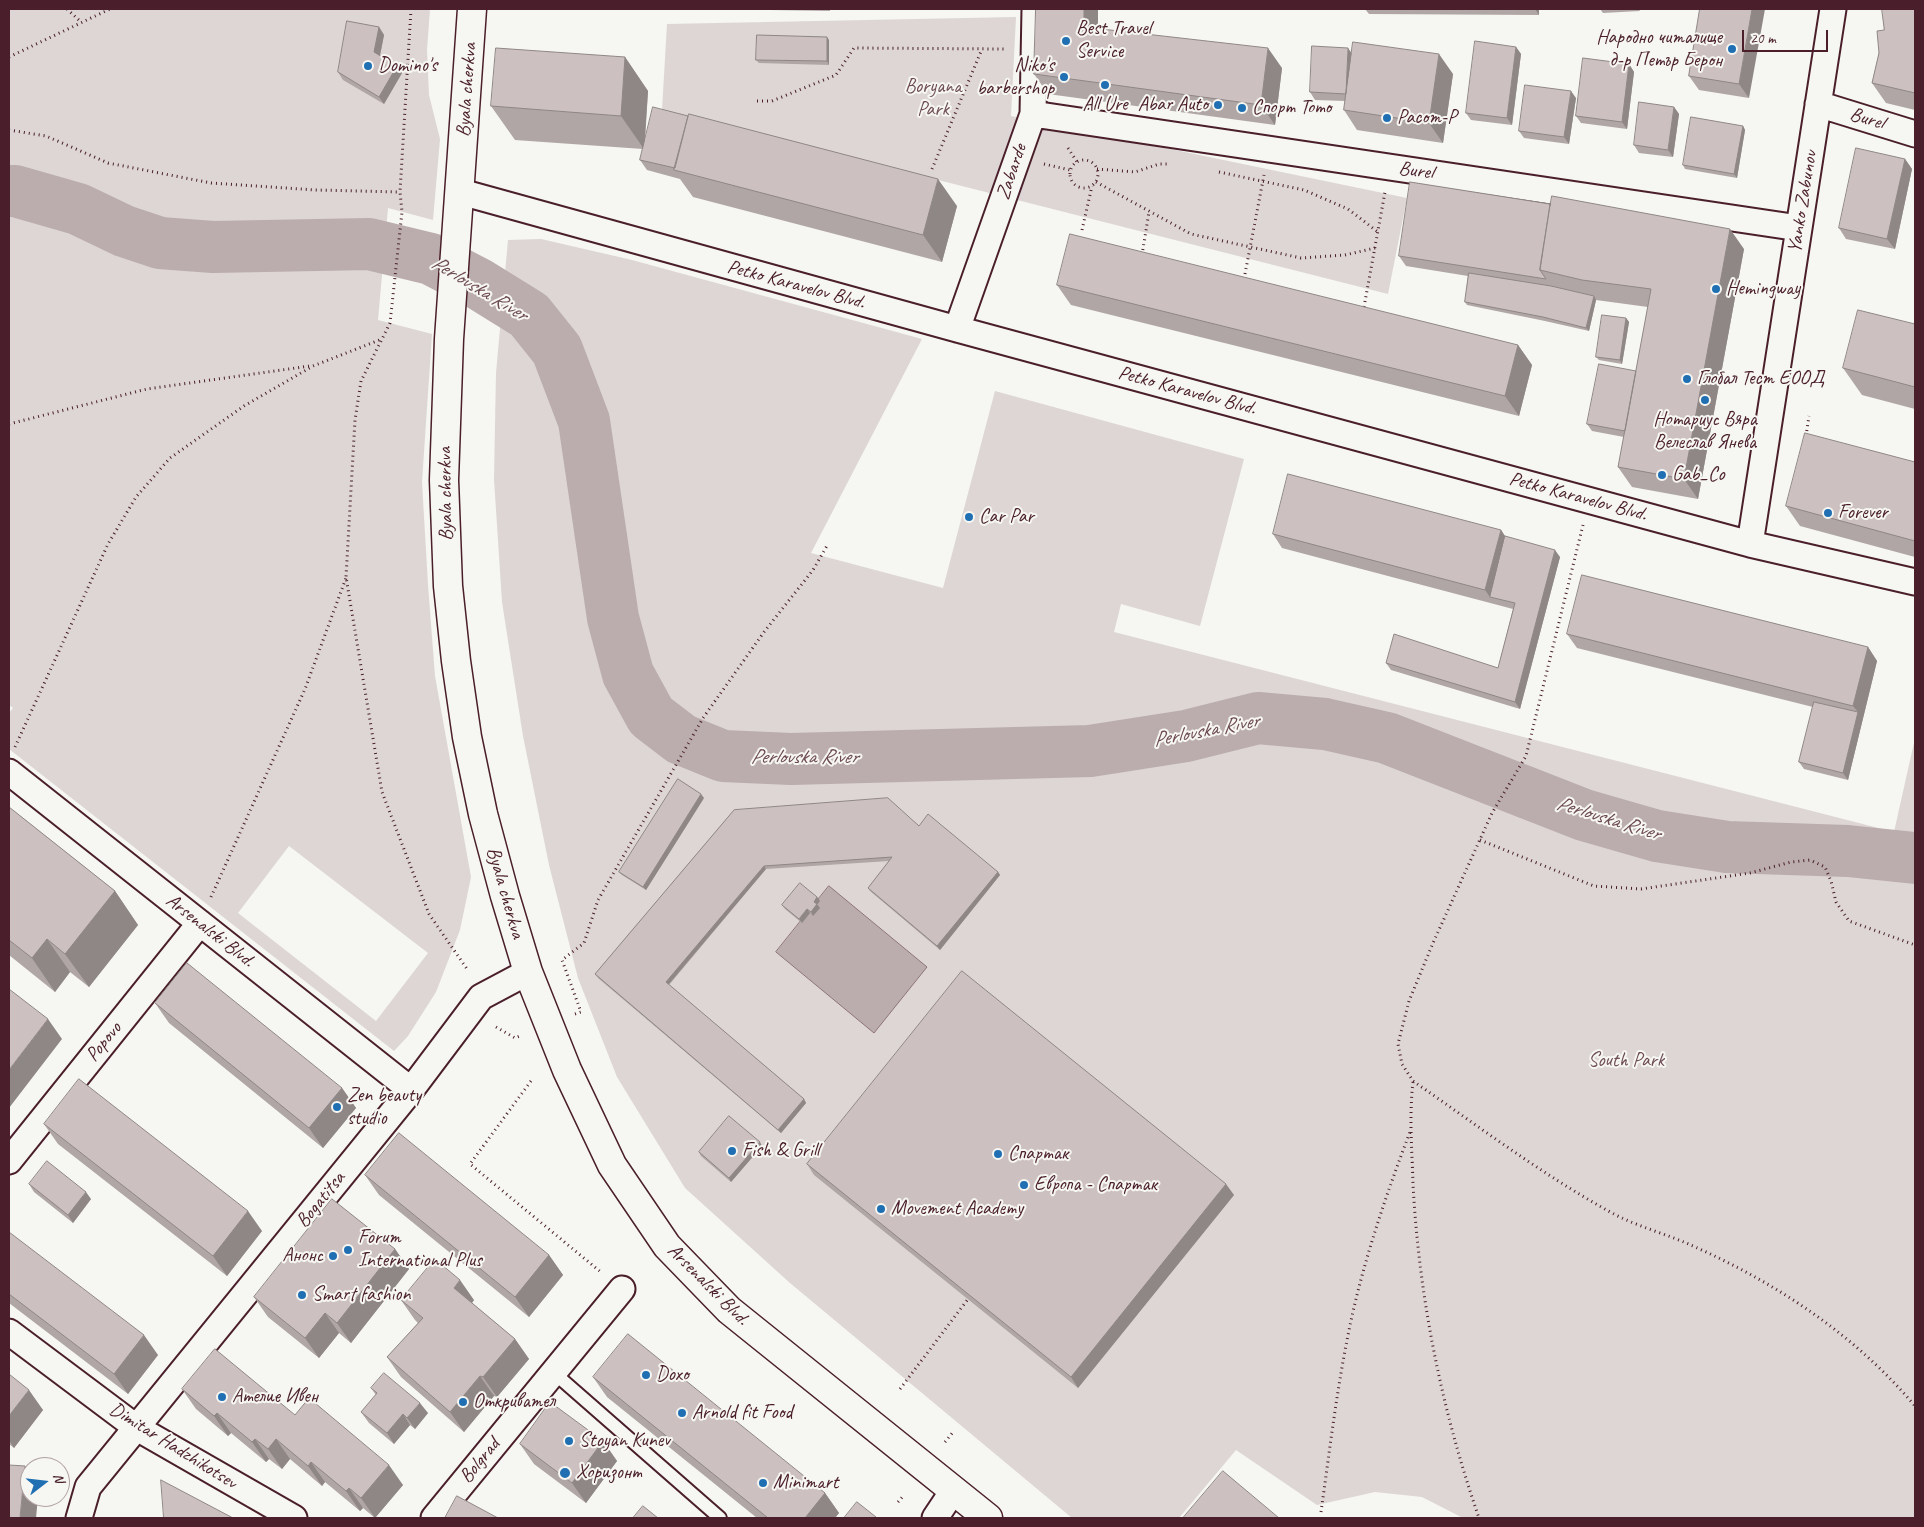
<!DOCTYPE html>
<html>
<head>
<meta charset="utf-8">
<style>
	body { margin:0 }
	#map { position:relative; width:1924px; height:1527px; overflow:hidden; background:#f6f6f2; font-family:Caveat,sans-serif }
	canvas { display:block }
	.frame { position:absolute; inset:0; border:10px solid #4a1f2b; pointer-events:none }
	.north { position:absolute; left:20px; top:1457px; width:50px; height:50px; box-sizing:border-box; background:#f6f6f2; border:1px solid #b1a0a2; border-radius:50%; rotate:74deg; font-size:14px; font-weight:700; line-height:20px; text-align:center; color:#4a1f2b }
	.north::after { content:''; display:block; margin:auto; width:18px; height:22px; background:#1f6fb2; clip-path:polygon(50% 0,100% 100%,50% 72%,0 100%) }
	.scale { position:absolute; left:1742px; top:30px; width:86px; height:22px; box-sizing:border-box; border:2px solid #4a1f2b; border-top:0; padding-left:6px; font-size:15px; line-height:18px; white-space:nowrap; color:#4a1f2b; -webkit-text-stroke:4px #f6f6f2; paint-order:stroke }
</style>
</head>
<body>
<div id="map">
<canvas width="1924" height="1527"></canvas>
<div class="frame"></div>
<div class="north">N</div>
<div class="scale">20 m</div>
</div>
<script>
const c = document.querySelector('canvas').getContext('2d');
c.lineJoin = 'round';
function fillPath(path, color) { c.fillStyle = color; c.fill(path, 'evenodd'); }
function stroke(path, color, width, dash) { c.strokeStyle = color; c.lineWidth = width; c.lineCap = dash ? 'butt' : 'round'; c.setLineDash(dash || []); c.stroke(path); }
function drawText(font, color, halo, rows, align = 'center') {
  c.font = font + ' Caveat,sans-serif'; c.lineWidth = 4; c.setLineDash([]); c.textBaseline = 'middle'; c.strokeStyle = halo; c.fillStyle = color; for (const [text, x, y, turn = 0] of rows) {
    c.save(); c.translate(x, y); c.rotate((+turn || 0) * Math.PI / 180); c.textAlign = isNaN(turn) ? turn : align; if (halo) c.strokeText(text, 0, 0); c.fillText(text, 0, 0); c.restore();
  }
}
const green = new Path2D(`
	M9,9H430L427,50L429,95L440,139L433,220L388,208L378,320L432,334L422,482L428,585L435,676L471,877L460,930L436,992L408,1036L394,1051L9,749V713L13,708L9,705ZM289,846L428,953L376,1021L238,913Z
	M1016,17L1011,116L1407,198L1388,294L662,110L667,24Z
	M541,239L632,260L922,339L811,553L943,588L995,391L1244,459L1200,626L1121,604L1114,632L1894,832L1915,738V1518H1463L1422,1497L1375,1492L1317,1505L1236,1450L1179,1518H1072L790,1283L685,1188L617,1077L578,978L549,865L523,736L502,602L494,479L496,373L508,240Z`);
const water = new Path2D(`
	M829,886L927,967L874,1033L776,952Z`);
const river = new Path2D(`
	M9,191H15L78,209L124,231L160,243L213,247L369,244L431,259L479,284L529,315L557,350L584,421L613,618L628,674L651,716L681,739L723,756L791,759L1090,751L1186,736L1258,718L1325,724L1387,738L1584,815L1657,836L1727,847L1848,851L1915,858`);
const path = new Path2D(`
	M67,9L81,22
	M411,9L400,192L402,212L390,323L361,381L355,420L346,577L382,792L429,914L467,969
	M9,57L110,9
	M757,101H772L836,75L854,48L1006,49
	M9,130L46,136L108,163L211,183L316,190L400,192
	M1068,148L1077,162
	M1070 174a14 14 0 1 1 28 0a14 14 0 1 1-28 0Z
	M1044,164L1070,170
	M932,169L982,49
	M1097,169L1135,172L1159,164H1169
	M1219,172L1304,190L1348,209L1378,232
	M1096,182L1191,234L1301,258L1345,255L1375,248
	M1082,230L1092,186
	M1142,255L1149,212
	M1245,274L1264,175
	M1364,307L1385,192
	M9,424L147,389L310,366
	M1731,427L1733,413
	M1806,436L1809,416
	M1583,525L1526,756L1492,813L1433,943L1409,1001L1398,1044L1402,1064L1413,1081C1478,1126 1543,1175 1612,1213C1638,1227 1667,1234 1693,1246C1778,1284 1855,1335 1915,1406
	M15,747L108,544L136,497L170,458L244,406L313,366L382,339
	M1480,840L1594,886L1641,889L1750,873L1791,862L1810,860L1825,867L1831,881L1836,902L1849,921L1915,945
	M211,897L305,689L346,578
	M575,1014L581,1012L562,960L584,943L598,900L703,718L764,632L813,570L828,544
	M496,1027L515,1038L522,1035
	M531,1081L470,1164L602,1273
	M1413,1082C1409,1116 1412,1150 1413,1184C1419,1298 1442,1411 1479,1518
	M900,1389L968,1299
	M945,1442L953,1432
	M898,1502L904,1495
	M1321,1512C1331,1441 1339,1369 1356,1299C1370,1242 1389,1187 1410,1132`);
const service = new Path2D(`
	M553,1372L720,1518`);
const minor = new Path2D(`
	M1818,104L1915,134
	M1033,114L1799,228
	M461,192L957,329L1750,544L1915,582
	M957,329L1033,114L1035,9
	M1750,544L1833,9
	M9,772L411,1090
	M9,1161L200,923
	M9,1332L137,1428L294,1518
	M79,1518L88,1487L411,1090L481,997L528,972
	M434,1518L622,1289
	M935,1518L953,1491`);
const tertiary = new Path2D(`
	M472,9L449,339L444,480L448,586L456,661L467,737L483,814L505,896L528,972L567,1070L612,1165L667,1246L729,1310L988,1518`);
const wall = new Path2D(`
	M709,9H830V11Z
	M1365,9H1539V15L1369,14Z
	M1600,9H1639L1640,11L1603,13Z
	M1700,9L1749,98L1699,90L1689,76Z
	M1915,9V110L1886,103L1872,83L1884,30Z
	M379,27L384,35L380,56L402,73L384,104L343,80L338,72Z
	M1098,28L1282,68L1275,125L1048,94L1034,74Z
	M829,40V65L759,63L756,60Z
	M1516,47L1521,54L1512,125L1471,120L1466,113Z
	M1352,53L1453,74L1443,143L1357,130L1344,110L1345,101L1315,100L1310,92Z
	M625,57L648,91L645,142L957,206L942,262L693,197L680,179L647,170L640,160L643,149L515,140L491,106Z
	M1629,64L1634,72L1627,129L1581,123L1576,116Z
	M1576,98L1569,144L1524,138L1519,131Z
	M1674,107L1679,114L1673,157L1639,153L1634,145Z
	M1743,126L1745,130L1737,178L1685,169L1683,165Z
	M1905,159L1912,169L1895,249L1846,239L1839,228Z
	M1744,249L1698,499L1632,487L1618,467L1624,437L1592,431L1587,424L1636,371L1648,307L1596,300L1589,331L1545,321L1467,305L1465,302L1468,276L1406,266L1399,256Z
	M1057,285L1518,345L1532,365L1519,416L1071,305Z
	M1626,318L1629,322L1622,364L1599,360L1596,357Z
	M1915,324V409L1862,395L1843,368Z
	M1915,462V557L1800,526L1786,506Z
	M1501,530L1505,536L1560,557L1520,709L1391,670L1386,663L1498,668L1513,609L1282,548L1273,534Z
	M1567,634L1868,647L1877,661L1848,780L1804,769L1799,762L1813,707L1577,648Z
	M704,798L646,890L622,875L619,872Z
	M9,807L115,891L138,925L89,987L70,972L55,992L9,955Z
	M734,810L919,826L998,872L1000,875L940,950L870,891L868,888L889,861L766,869L669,985L804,1099L806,1103L781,1133L598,978L595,974Z
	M817,897L820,901L817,904L820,908L813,916L810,913L802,923L785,909L782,905Z
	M155,1003L342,1088L356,1108L323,1148L169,1023Z
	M44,1124L262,1231L227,1276L58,1144Z
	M762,1146L731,1182L701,1156L699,1152Z
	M807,1164L1234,1195L1078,1388L814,1175Z
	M365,1175L549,1255L563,1275L529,1317L379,1195Z
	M29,1184L91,1199L73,1223L34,1192Z
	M9,1232L158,1355L128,1394L9,1303Z
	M395,1249L409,1269L351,1343L339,1333L319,1358L268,1317L254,1297Z
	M401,1300H474L472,1303L515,1339L529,1359L497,1397L494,1396L464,1432L401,1377L387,1357L418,1323L415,1320Z
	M9,1374L43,1410L14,1448L9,1444Z
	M593,1377L825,1493L839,1513L835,1518H757L607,1397Z
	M371,1388L428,1413L415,1429L410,1425L394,1444L369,1423L361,1412L376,1395Z
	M182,1389L295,1415L403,1485L375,1518L363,1508L360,1511L325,1482L322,1486L290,1459L282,1469L269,1459L266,1462L231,1433L228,1436L196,1409Z
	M603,1441L617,1461L586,1503L534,1464L520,1444Z`);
const shadedWall = new Path2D(`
	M1084,9H1098V47L1084,27Z
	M1535,9H1539V15Z
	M1752,9H1765L1749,98L1739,84Z
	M379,27L384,35L379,60L374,52Z
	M827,37L829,40V65L827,61Z
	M1516,47L1521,54L1512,125L1507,118Z
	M1268,48L1282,68L1275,125L1261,105Z
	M1348,48L1353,55L1346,94Z
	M1439,54L1453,74L1443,143L1429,123Z
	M625,57L648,91L644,149L621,116Z
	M1629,64L1634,72L1627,129L1622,122Z
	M397,66L402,73L384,104L379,97Z
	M1571,91L1576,98L1569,144L1564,137Z
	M1674,107L1679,114L1673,157L1668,150Z
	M1743,126L1745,130L1737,178L1734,174Z
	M1905,159L1912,169L1895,249L1887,239Z
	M938,179L957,206L942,262L923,235Z
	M1730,229L1744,249L1698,499L1684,479Z
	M1594,296L1596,300L1589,331L1586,328Z
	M1626,318L1629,322L1622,364L1620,360Z
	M1518,345L1532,365L1519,416L1505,396Z
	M1501,530L1510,544L1490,597L1495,604L1485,590Z
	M1555,550L1560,557L1520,709L1515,702Z
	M1868,647L1877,661L1848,780L1843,773L1858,712L1853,706Z
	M701,794L704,798L646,890L643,887Z
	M764,866L766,869L668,985L666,982Z
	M998,872L1000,875L940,950L937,946Z
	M115,891L138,925L89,987L65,954Z
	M817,897L820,901L817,905V904L820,908L813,916L811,912L814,902Z
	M807,909L810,913L802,923L799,919Z
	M47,939L70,972L55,992L32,958Z
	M48,1019L62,1039L9,1108V1070Z
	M342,1088L356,1108L323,1148L309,1128Z
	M804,1099L806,1103L781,1133L778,1130Z
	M760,1142L762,1146L731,1182L729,1178Z
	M1226,1184L1234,1195L1078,1388L1071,1377Z
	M86,1192L91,1199L73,1223L68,1215Z
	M248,1211L262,1231L227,1276L213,1256Z
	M395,1249L409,1269L351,1343L337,1323Z
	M549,1255L563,1275L529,1317L515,1297Z
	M460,1280L474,1300L468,1308L454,1288Z
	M325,1313L339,1333L319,1358L305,1338Z
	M144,1335L158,1355L128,1394L114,1374Z
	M515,1339L529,1359L497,1397L483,1377Z
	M480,1376L494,1396L464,1432L450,1412Z
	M29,1390L43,1410L14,1448L9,1440V1416Z
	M420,1403L428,1413L415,1429L407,1418Z
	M217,1413L231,1433L228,1436L214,1416Z
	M403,1414L410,1425L394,1444L387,1433Z
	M255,1439L269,1459L266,1462L252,1442Z
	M276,1439L290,1459L282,1469L268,1449Z
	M603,1441L617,1461L586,1503L572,1483Z
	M311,1462L325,1482L322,1486L308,1466Z
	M389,1465L403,1485L375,1518L361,1498Z
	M25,1466L30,1473V1497H38L36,1518H20Z
	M349,1488L363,1508L360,1511L346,1491Z
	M825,1493L839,1513L835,1518H805Z`);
const building = new Path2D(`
	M1036,9H1084V27L1268,48L1261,105L1034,74Z
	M1700,9H1752L1739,84L1689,76Z
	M1882,9H1915V93L1872,83L1879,53L1877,31L1884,30Z
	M347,21L379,27L374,52L397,66L379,97L338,72Z
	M757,35L827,37V61L756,60Z
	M1475,41L1516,47L1507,118L1466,113Z
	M1353,42L1439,54L1429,123L1344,110Z
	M1312,46L1348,48L1346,94L1310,92Z
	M496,48L625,57L621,116L491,106Z
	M1583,58L1629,64L1622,122L1576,116Z
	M1525,85L1571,91L1564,137L1519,131Z
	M1639,102L1674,107L1668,150L1634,145Z
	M653,107L688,116L675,168L640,160Z
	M689,114L938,179L923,235L674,170Z
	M1691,117L1743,126L1734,174L1683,165Z
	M1856,148L1905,159L1887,239L1839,228Z
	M1410,182L1550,204L1540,270L1546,279L1399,256Z
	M1552,196L1730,229L1684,479L1618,467L1651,289L1582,280L1540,270Z
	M1070,234L1518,345L1505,396L1057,285Z
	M1469,273L1551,286L1594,296L1586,328L1543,317L1465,302Z
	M1858,310L1915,324V387L1843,368Z
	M1602,315L1626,318L1620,360L1596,357Z
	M1599,364L1636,371L1625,431L1587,424Z
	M1805,433L1915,462V541L1786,506Z
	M1288,474L1501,530L1485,590L1273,534Z
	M1505,536L1555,550L1515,702L1386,663L1394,634L1498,668L1515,603L1490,597Z
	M1582,575L1868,647L1853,706L1567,634Z
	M1814,702L1858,712L1843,773L1799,762Z
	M678,779L701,794L643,887L619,872Z
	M888,798L919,826L928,814L998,872L937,946L868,888L892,857L764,866L666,982L804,1099L778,1130L595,974L734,810Z
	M9,807L115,891L65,954L47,939L32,958L9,940Z
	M800,883L817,897L814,902L817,904L811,912L807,909L799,919L782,905Z
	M187,963L342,1088L309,1128L155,1003Z
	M962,971L1226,1184L1071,1377L807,1164Z
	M9,989L48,1019L9,1070Z
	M79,1079L248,1211L213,1256L44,1124Z
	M729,1116L760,1142L729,1178L699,1152Z
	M399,1133L549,1255L515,1297L365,1175Z
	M47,1161L86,1192L68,1215L29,1184Z
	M332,1199L395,1249L337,1323L325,1313L305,1338L254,1297Z
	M9,1232L144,1335L114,1374L9,1294Z
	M435,1259L460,1280L454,1288L515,1339L483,1377L480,1376L450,1412L387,1357L423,1318L401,1300Z
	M628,1334L825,1493L805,1518H768L593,1377Z
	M215,1349L295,1415L309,1398L389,1465L361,1498L349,1488L346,1491L311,1462L308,1466L276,1439L268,1449L255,1439L252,1442L217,1413L214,1416L182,1389Z
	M384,1373L420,1403L407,1418L403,1414L387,1433L361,1412L377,1393L371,1388Z
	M9,1374L29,1390L9,1416Z
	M550,1402L603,1441L572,1483L520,1444Z
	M9,1465L25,1466L20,1518H9Z
	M1223,1471L1279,1518H1183Z
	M161,1480L233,1518H164Z
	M457,1496L498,1518H445Z
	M857,1502L876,1517L875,1518H844Z
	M643,1506L658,1518H633Z`);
const markers = [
	[1066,41,5,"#1f6fb2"],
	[1732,49,5,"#1f6fb2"],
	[368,66,5,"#1f6fb2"],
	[1064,77,5,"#1f6fb2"],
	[1105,85,5,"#1f6fb2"],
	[1218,105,5,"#1f6fb2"],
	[1242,108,5,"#1f6fb2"],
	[1387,118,5,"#1f6fb2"],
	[1716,289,5,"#1f6fb2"],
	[1687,379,5,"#1f6fb2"],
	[1705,400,5,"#1f6fb2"],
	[1662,475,5,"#1f6fb2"],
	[1828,513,5,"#1f6fb2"],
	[969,517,5,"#1f6fb2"],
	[337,1107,5,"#1f6fb2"],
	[732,1151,5,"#1f6fb2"],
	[998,1154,5,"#1f6fb2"],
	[1024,1185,5,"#1f6fb2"],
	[881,1209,5,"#1f6fb2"],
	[348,1250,5,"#1f6fb2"],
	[333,1256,5,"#1f6fb2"],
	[302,1295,5,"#1f6fb2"],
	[646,1375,5,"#1f6fb2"],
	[222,1397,5,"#1f6fb2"],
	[463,1402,5,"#1f6fb2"],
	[682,1413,5,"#1f6fb2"],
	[569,1441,5,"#1f6fb2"],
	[565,1473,6,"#1f6fb2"],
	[763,1483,5,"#1f6fb2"]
];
const poiNames = [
	["Best Travel",1076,29],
	["Service",1076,52],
	["Народно читалище",1722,38,"right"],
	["д-р Петър Берон",1722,61,"right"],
	["Domino's",378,66],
	["Niko's",1054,66,"right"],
	["barbershop",1054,89,"right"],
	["All Ure",1105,105,"center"],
	["Abar Auto",1208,105,"right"],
	["Спорт Тото",1252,108],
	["Pacom-P",1397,118],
	["Hemingway",1726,289],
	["Глобал Тест ЕООД",1697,379],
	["Нотариус Вяра",1705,420,"center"],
	["Велеслав Янева",1705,443,"center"],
	["Gab_Co",1672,475],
	["Forever",1838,513],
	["Car Par",979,517],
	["Zen beauty",347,1096],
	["studio",347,1119],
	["Fish & Grill",742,1151],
	["Спартак",1008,1154],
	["Европа - Спартак",1034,1185],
	["Movement Academy",891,1209],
	["Forum",358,1238],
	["International Plus",358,1261],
	["Анонс",323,1256,"right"],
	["Smart fashion",312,1295],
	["Doxo",656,1375],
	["Ателие Ивен",232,1397],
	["Откривател",473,1402],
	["Arnold fit Food",692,1413],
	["Stoyan Kunev",579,1441],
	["Хоризонт",576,1473],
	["Minimart",773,1483]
];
const parkNames = [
	["Boryana",933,87],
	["Park",933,110],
	["South Park",1626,1061]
];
const streetNames = [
	["Byala cherkva",467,90,-86],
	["Burel",1867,119,17],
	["Burel",1416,171,8],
	["Zabarde",1012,172,-71],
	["Yanko Zabunov",1803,202,-81],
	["Petko Karavelov Blvd.",796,285,15],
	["Petko Karavelov Blvd.",1187,391,15],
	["Byala cherkva",446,494,-91],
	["Petko Karavelov Blvd.",1578,497,15],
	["Byala cherkva",505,893,74],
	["Arsenalski Blvd.",210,931,38],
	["Popovo",104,1042,-51],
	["Bogatitsa",321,1200,-51],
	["Arsenalski Blvd.",708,1285,45],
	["Dimitar Hadzhikotsev",173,1446,32],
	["Bolgrad",480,1461,-51]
];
const waterNames = [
	["Perlovska River",479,289,31],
	["Perlovska River",1206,731,-11],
	["Perlovska River",804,757],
	["Perlovska River",1608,819,17]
];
fillPath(green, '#ddd6d5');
fillPath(water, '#bbadae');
stroke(water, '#8e747a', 1);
stroke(river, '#bbadae', 52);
stroke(service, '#4a1f2b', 16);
stroke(minor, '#4a1f2b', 29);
stroke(tertiary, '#4a1f2b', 31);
stroke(path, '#4a1f2b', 3, [1, 4]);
stroke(service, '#f6f6f2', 12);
stroke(minor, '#f6f6f2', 25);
stroke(tertiary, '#f6f6f2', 28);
fillPath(wall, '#afa6a5');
fillPath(shadedWall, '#8f8786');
fillPath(building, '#ccc1c0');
stroke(building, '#8f8786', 1);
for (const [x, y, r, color] of markers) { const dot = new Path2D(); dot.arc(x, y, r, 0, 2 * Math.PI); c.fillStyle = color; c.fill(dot); stroke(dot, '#f6f6f2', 2); }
drawText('20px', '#4a1f2b', '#f6f6f2', poiNames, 'left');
drawText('20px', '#6f4d56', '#f6f6f2', parkNames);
drawText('20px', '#4a1f2b', '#f6f6f2', streetNames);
drawText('italic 21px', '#6c4a52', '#f6f6f2', waterNames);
</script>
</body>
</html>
